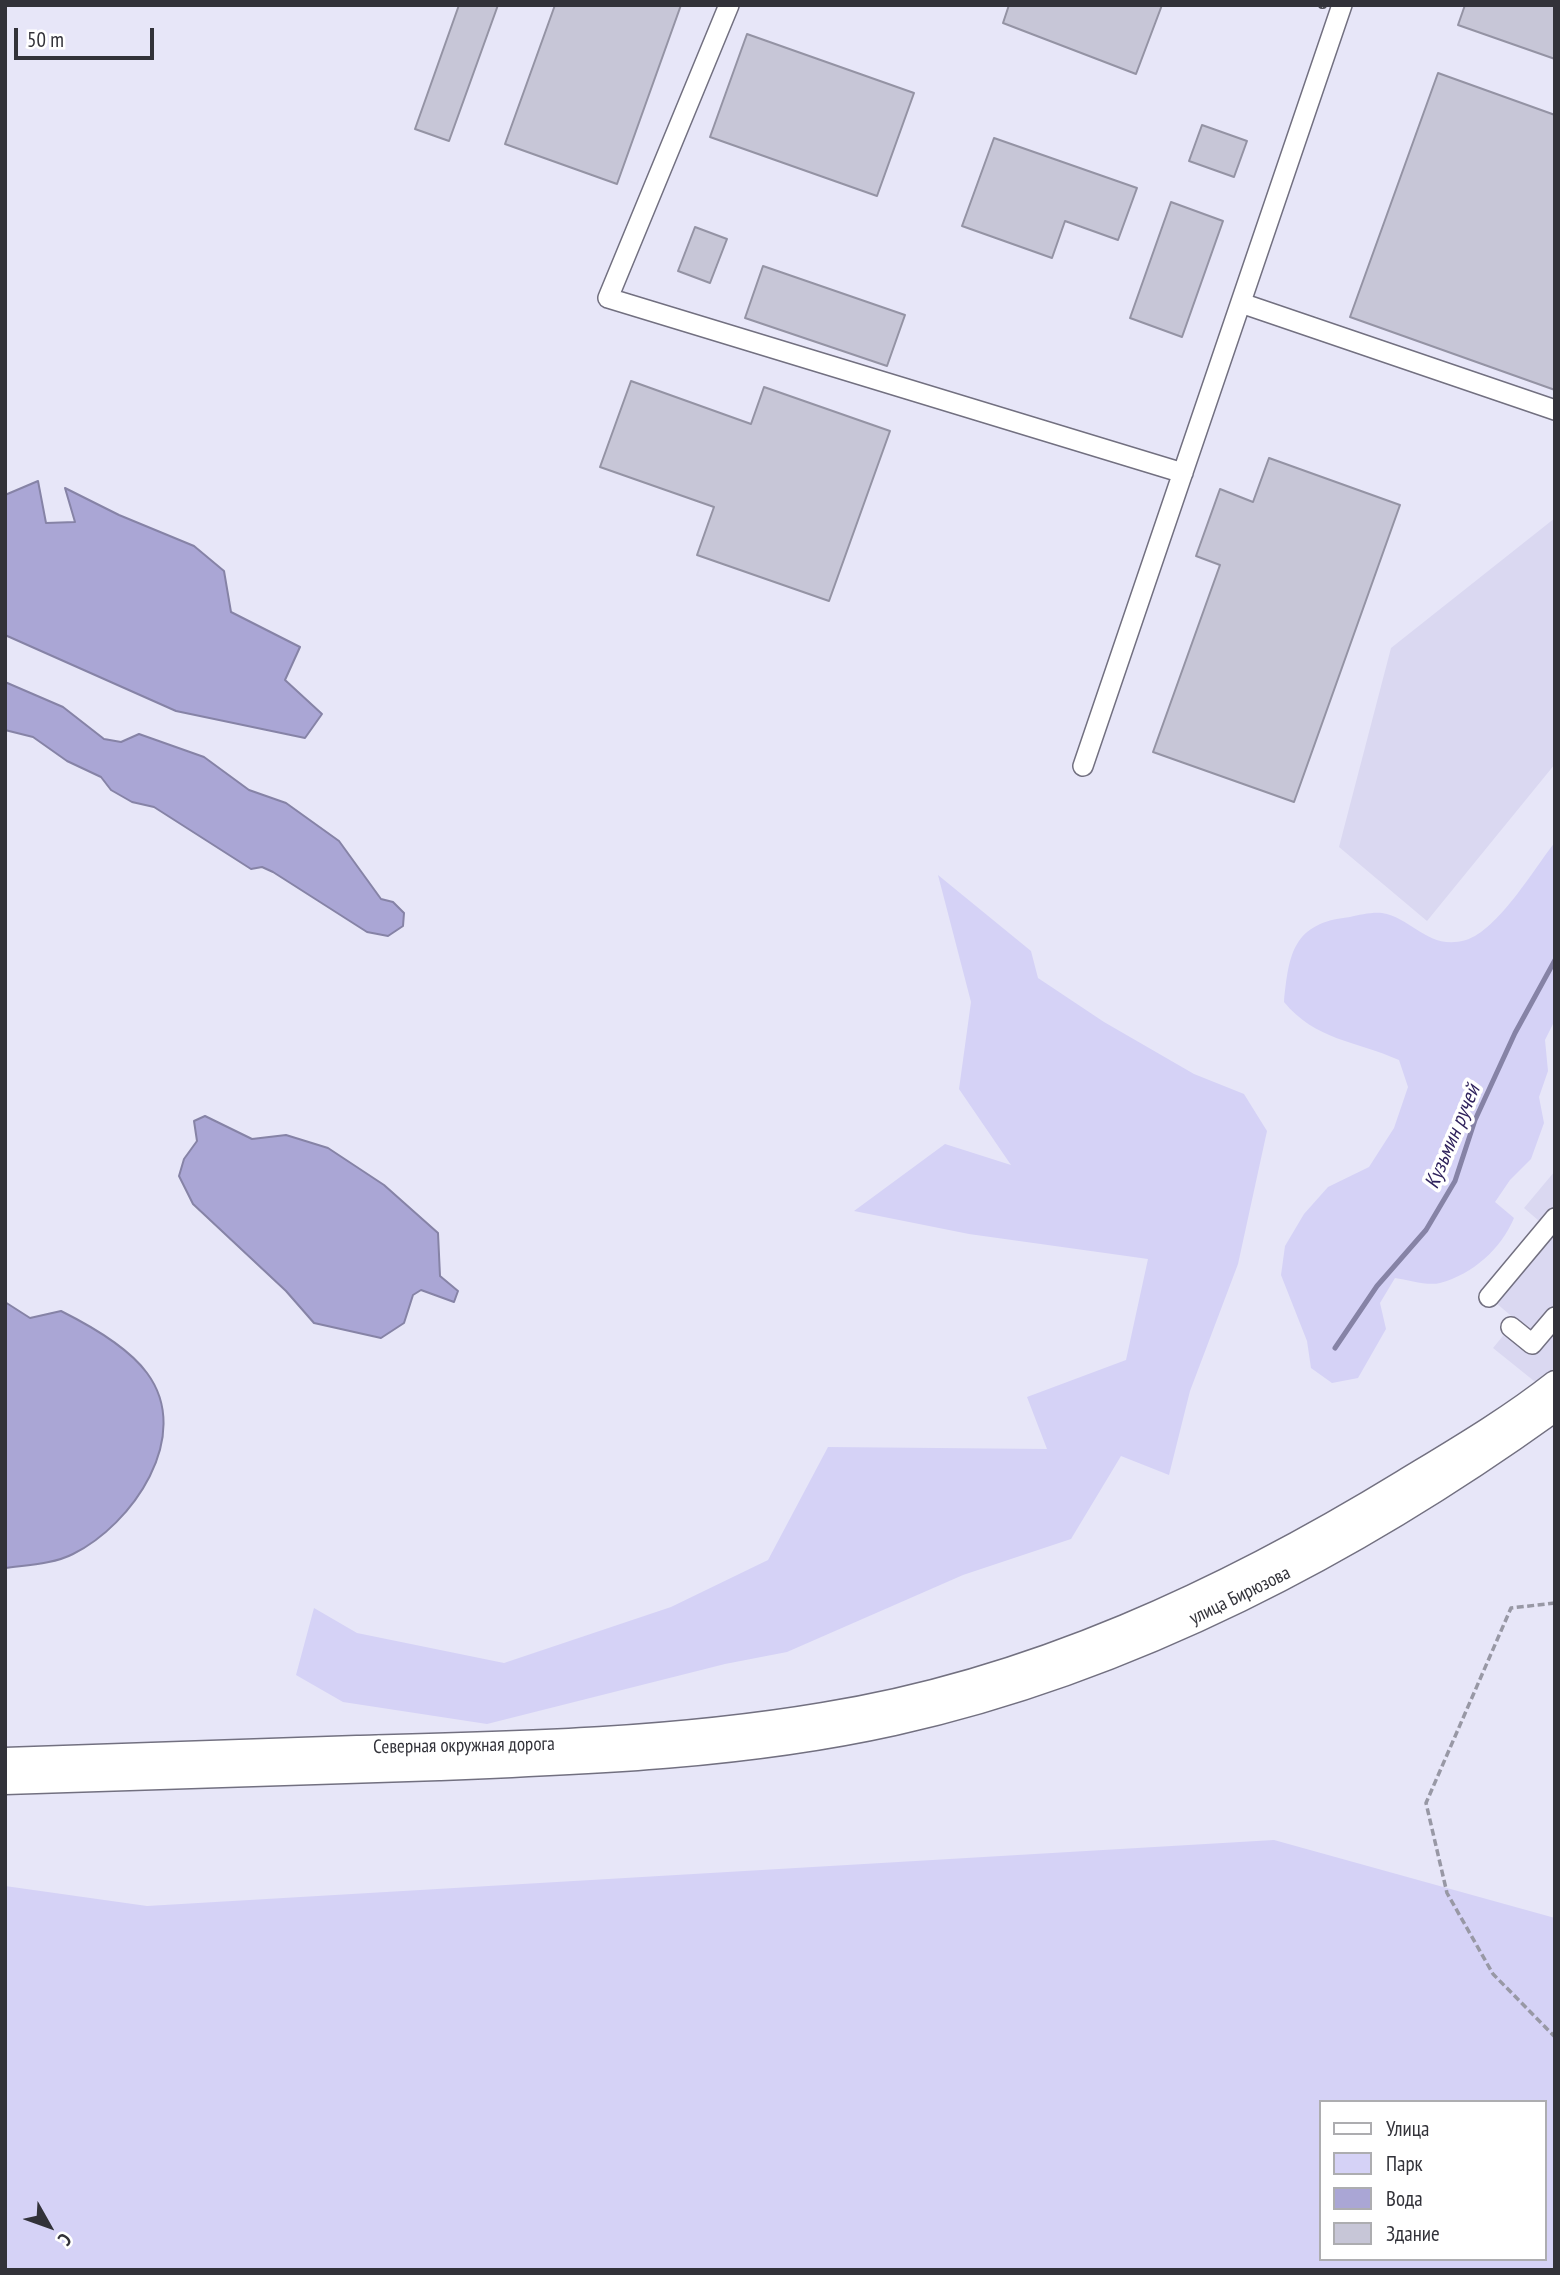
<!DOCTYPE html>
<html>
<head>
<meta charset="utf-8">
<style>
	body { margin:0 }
	#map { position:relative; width:1560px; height:2275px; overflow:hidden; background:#e7e6f8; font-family:"PT Sans Narrow",sans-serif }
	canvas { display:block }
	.frame { position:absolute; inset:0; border:7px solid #323239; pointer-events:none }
	.legend { position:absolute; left:1319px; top:2100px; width:228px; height:161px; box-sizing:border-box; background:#fff; border:2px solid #adadb0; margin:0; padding:9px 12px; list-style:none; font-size:21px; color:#323239 }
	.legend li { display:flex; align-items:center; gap:14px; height:35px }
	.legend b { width:35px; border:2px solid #adadb0 }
	.north { position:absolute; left:14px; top:2191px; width:70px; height:70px; -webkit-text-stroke:5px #fff; paint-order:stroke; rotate:130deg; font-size:19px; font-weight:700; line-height:28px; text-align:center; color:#323239 }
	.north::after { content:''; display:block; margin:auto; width:24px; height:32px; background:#323239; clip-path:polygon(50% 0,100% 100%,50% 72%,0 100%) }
	.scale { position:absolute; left:14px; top:28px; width:140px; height:32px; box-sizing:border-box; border:4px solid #323239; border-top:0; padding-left:9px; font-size:21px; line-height:24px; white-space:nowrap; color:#323239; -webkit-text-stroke:5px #fff; paint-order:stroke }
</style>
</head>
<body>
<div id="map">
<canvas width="1560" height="2275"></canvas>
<div class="frame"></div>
<ul class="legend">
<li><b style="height:9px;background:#fff"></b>Улица</li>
<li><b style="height:19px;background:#d5d2f6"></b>Парк</li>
<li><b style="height:19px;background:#aaa6d5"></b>Вода</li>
<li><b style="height:19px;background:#c7c6d7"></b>Здание</li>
</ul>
<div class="north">С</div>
<div class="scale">50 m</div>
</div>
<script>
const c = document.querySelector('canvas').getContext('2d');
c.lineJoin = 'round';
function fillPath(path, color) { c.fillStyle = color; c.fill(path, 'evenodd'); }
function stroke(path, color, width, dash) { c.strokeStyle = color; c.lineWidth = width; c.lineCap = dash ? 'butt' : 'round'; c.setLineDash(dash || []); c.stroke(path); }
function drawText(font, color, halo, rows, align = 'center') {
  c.font = font + ' "PT Sans Narrow",sans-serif'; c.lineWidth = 7; c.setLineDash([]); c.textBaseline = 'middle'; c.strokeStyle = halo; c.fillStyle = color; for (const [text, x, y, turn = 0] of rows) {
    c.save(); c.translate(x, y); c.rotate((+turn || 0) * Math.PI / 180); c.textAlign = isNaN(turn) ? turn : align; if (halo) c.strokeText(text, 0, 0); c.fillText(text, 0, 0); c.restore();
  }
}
const built = new Path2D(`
	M1555,518V764L1427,921L1339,847L1391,648Z
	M1555,1171V1366L1539,1385L1493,1348L1516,1320L1489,1297L1546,1227L1524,1208Z`);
const green = new Path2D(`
	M1555,842V1020L1545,1040L1548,1071L1539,1097L1544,1123L1531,1159L1510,1180L1495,1202L1514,1218C1501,1249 1473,1274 1440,1283C1428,1286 1408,1280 1395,1278L1380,1303L1386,1329L1358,1378L1332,1383L1311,1368L1307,1341L1281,1275L1285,1246L1304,1214L1328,1187L1369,1167L1394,1128L1408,1087L1399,1060C1356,1041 1315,1040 1284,1002C1289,953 1293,923 1350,917C1359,915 1372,912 1382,913C1413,918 1428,951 1466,940C1498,930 1534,869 1555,842Z
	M938,875L1031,951L1038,978L1104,1022L1194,1074L1244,1094L1267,1131L1238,1264L1190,1391L1169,1475L1121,1456L1071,1539L963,1575L787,1652L725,1664L487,1724L343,1702L296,1675L314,1608L357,1633L504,1663L671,1607L768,1560L828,1447L1047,1449L1027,1397L1126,1360L1148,1259L969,1234L854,1211L945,1144L1011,1165L959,1089L971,1002Z
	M1274,1840L1555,1918V2270H5V1886L147,1906ZM1320,2102H1544V2259H1320Z`);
const water = new Path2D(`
	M38,481L46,523L75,522L65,488L119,515L194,546L224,571L231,612L300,647L285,680L322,714L305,738L176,711L5,635V495Z
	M5,682L63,707L104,739L121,742L139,734L204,757L249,790L286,803L339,841L381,899L393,902L404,913L403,926L388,936L367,932L273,872L262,867L251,869L154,807L132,802L111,790L101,777L67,761L33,737L5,730Z
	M205,1116L252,1139L286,1135L328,1148L384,1185L438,1233L440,1276L458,1291L454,1302L421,1290L413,1295L404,1323L381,1338L314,1323L286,1291L193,1204L179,1176L184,1159L197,1141L194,1121Z
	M5,1302L30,1318L61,1311C89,1325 128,1347 147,1373C194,1436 132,1525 73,1554C54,1564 26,1565 5,1568Z`);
const stream = new Path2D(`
	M1335,1348L1377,1286L1426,1230L1455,1181L1475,1120L1515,1033L1555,960`);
const building = new Path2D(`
	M459,5H498L449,141L415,129Z
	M555,5H681L617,184L505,144Z
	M1009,5H1162L1136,74L1003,23Z
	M1465,5H1555V59L1458,25Z
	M747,34L914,93L877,196L710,137Z
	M1438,73L1555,115V390L1350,317Z
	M1202,125L1247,141L1234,177L1189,161Z
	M994,138L1137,188L1118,240L1065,221L1052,258L962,226Z
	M1171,202L1223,221L1182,337L1130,318Z
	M695,227L727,239L710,283L678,271Z
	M763,266L905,315L887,366L745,318Z
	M631,381L751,424L764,387L890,431L829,601L697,555L714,507L600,467Z
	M1269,458L1400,505L1294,802L1153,752L1220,565L1196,556L1220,489L1253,502Z`);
const path = new Path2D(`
	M1555,1603L1511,1608L1426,1803L1447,1893L1493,1974L1555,2037`);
const minor = new Path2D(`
	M729,5L608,298L1183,473
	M1241,303L1555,410
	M1083,766L1342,5
	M1489,1297L1555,1218
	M1511,1327L1532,1344L1555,1317`);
const major = new Path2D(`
	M5,1760C123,1756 240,1751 357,1748C513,1744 668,1741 823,1715C1031,1682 1226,1591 1404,1482C1455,1451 1508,1420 1555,1383
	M5,1782C150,1777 294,1773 439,1768C591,1762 745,1756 894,1723C1132,1670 1358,1551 1555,1409`);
const rail = new Path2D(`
	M1322,5H1323`);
const streetNames = [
	["улица Бирюзова",1240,1596,-26],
	["Северная окружная дорога",464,1746,-1]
];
const waterNames = [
	["Кузьмин ручей",1453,1137,-67]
];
fillPath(built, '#dad8f1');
fillPath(green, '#d5d2f6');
fillPath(water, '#aaa6d5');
stroke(water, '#8683a6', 2);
stroke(stream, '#8683a6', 5);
fillPath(building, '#c7c6d7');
stroke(building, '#9493a4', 2);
stroke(minor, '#727080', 22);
stroke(major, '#727080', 27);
stroke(path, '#9898a5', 3.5, [7, 3.5]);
stroke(minor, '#fff', 19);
stroke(major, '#fff', 24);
stroke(rail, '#51515a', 8);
stroke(rail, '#fff', 5, [16]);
drawText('19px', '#323239', '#fff', streetNames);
drawText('italic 21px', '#2f225c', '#fff', waterNames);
</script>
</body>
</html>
